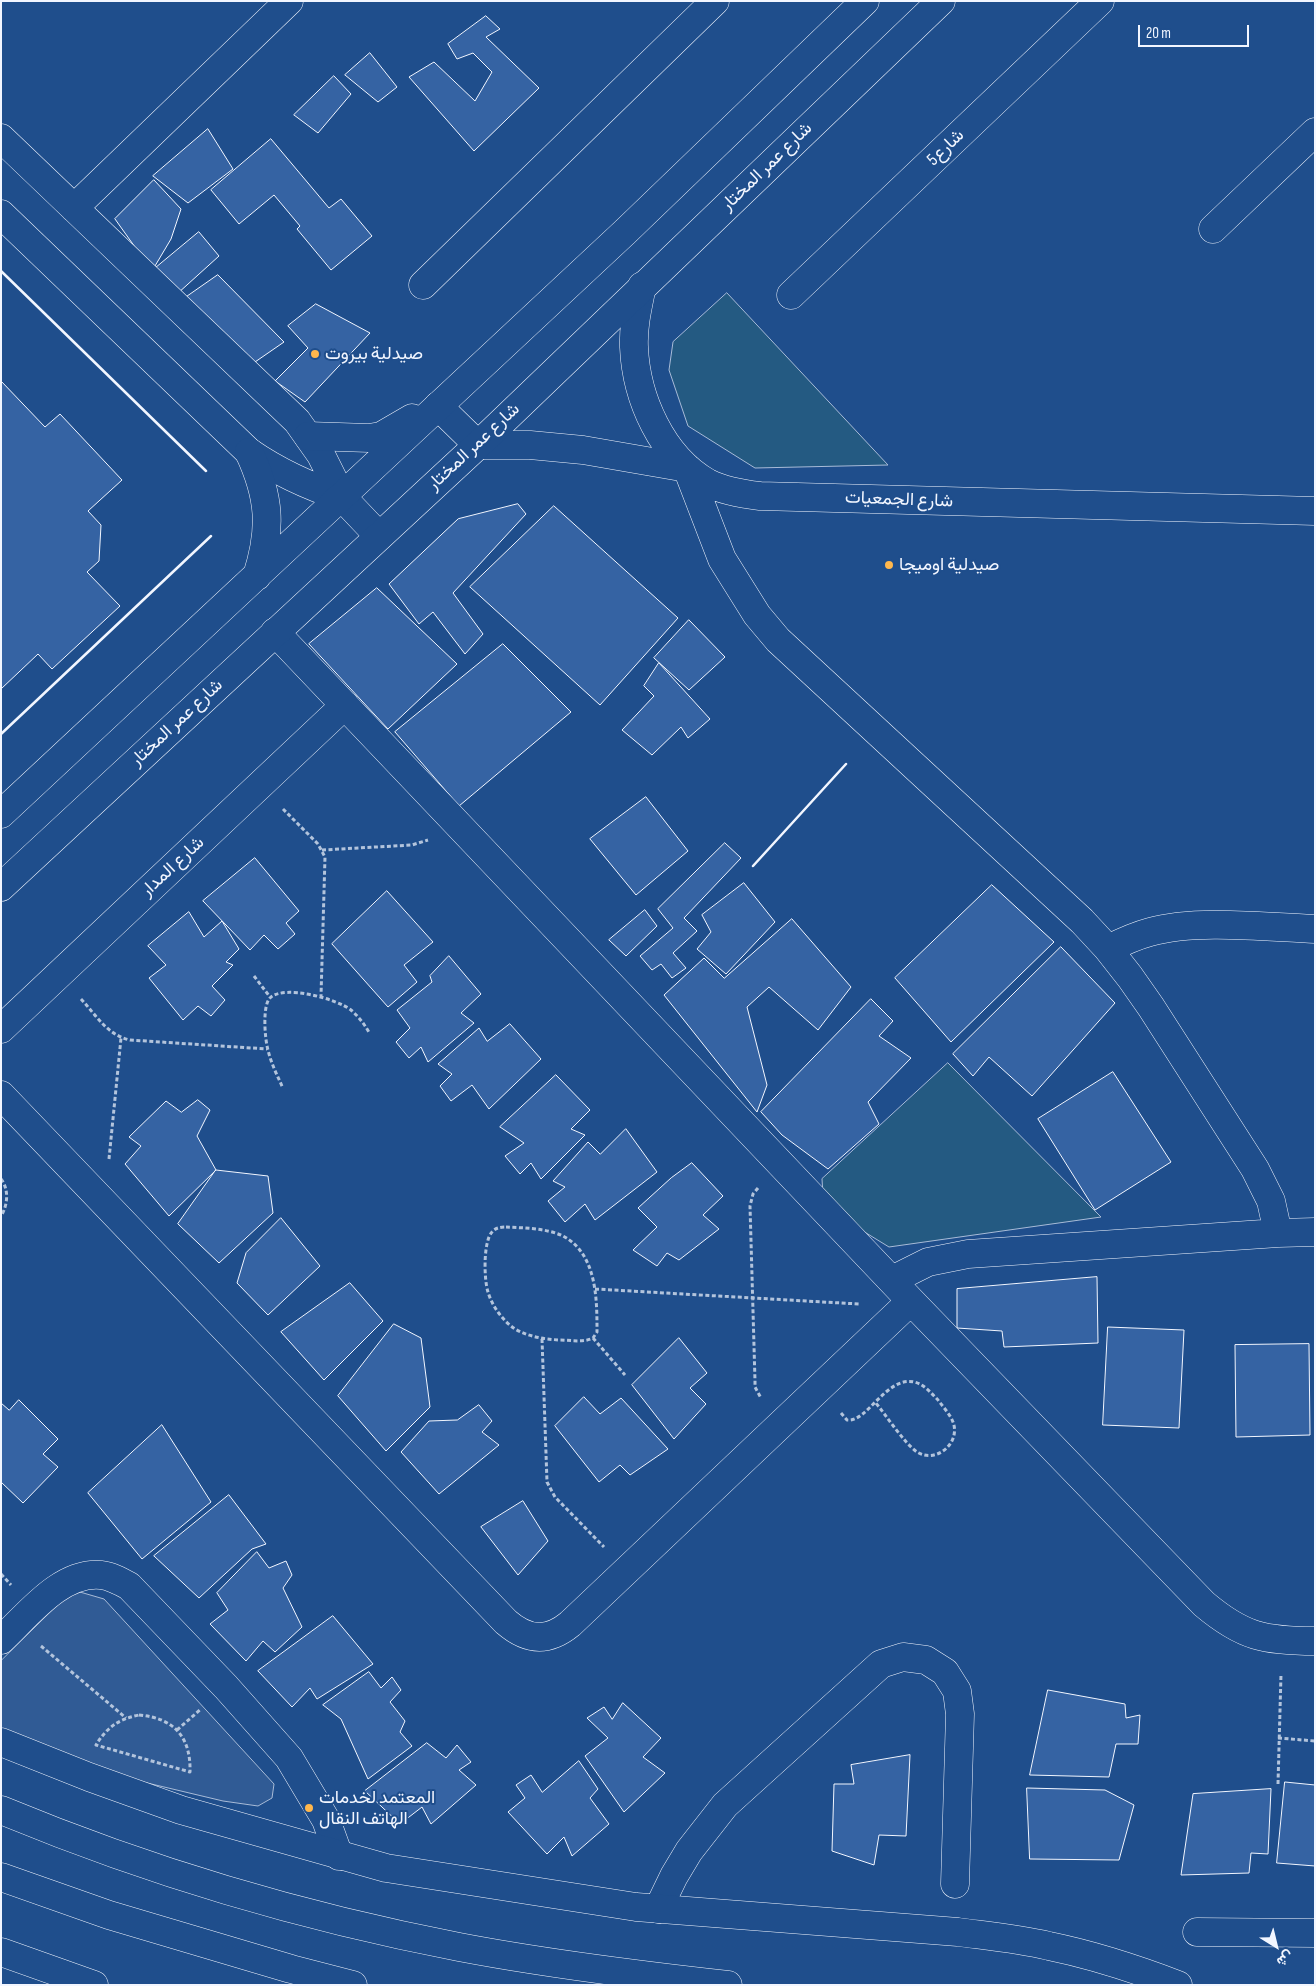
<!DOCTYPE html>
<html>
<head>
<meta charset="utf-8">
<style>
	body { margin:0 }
	#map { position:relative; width:1316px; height:1986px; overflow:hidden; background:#1f4e8c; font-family:"Sofia Sans Condensed",Vazirmatn,sans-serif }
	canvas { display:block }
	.frame { position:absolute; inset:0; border:2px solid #f2f6ff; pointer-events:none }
	.north { position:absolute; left:1251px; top:1921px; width:50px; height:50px; -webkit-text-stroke:4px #1f4e8c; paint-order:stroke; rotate:144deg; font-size:14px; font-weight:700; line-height:20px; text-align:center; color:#f2f6ff }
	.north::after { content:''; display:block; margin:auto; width:18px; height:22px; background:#f2f6ff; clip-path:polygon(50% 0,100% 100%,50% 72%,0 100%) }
	.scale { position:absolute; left:1138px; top:25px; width:111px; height:22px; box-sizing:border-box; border:2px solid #f2f6ff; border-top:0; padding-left:6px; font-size:15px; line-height:18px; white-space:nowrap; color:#f2f6ff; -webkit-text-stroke:4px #1f4e8c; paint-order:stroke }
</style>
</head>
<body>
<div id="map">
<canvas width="1316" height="1986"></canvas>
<div class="frame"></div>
<div class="north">ش</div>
<div class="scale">20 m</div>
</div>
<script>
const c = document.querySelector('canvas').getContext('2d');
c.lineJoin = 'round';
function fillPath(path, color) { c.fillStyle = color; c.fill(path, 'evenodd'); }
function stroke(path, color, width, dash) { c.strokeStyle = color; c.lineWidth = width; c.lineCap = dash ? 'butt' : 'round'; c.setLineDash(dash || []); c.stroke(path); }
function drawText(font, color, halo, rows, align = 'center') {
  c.font = font + ' "Sofia Sans Condensed",Vazirmatn,sans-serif'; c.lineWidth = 4; c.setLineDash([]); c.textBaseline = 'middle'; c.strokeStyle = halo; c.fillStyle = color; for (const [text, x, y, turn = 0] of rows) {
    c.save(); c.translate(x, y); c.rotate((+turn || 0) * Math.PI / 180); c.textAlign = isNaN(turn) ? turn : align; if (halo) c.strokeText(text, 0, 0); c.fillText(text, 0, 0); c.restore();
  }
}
const green = new Path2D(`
	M727,293L888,465L755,468L688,426L669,370L673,342Z
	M948,1063L1101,1217L889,1247L858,1228L823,1195L822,1179Z`);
const parking = new Path2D(`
	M73,1590L104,1599L274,1784L272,1798L258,1806L223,1801L122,1777L1,1730V1661Z`);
const building = new Path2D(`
	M486,16L500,29L486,37L539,88L474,151L409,77L434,62L475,101L492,72L473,53L457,59L448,44Z
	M370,53L397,87L378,102L345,75Z
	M334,76L351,94L318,133L294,115Z
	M208,129L233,169L188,203L153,176Z
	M271,139L329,208L341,199L372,236L331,270L297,229L300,226L274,195L239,224L211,190Z
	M154,180L181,209L171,239L152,271L115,219Z
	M199,232L219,256L177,294L152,271Z
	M218,275L284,342L255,362L185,298Z
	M316,304L370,333L305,402L275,381L308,348L288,326Z
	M1,381L45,427L60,414L122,480L88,511L101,525L99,561L87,572L120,606L52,669L38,654L1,689Z
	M518,504L526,514L453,593L483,634L465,654L433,612L419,624L389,584L458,519Z
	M554,506L678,618L600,705L470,587Z
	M377,588L457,664L388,729L309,644Z
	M689,620L725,657L689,690L654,658Z
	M503,644L571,712L459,806L395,732Z
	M659,663L710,719L688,738L681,727L652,755L622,730L654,696L644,686Z
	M646,797L688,851L636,895L590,839Z
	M725,843L741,858L684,918L697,931L673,953L686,968L672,978L661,964L652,970L640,956L673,928L658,909Z
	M255,858L299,911L286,923L295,934L278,949L264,935L250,950L203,901Z
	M744,883L775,922L726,974L697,949L711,932L702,915Z
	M992,885L1054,942L951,1042L895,978Z
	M387,891L433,942L404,965L417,982L388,1007L332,944Z
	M645,910L657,926L626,956L609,940Z
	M189,912L204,937L222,921L239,949L226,962L233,965L212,986L225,1000L211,1016L198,1006L183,1020L149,978L166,965L148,946Z
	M792,919L851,987L818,1030L769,987L747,1007L767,1085L757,1112L664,995L704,958L724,978Z
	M1061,947L1115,1003L1032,1096L989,1057L973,1076L953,1054Z
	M449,956L481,994L461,1013L474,1023L428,1062L421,1047L409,1058L396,1042L410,1028L397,1010L432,982L430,976Z
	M871,999L893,1021L879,1036L911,1058L868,1102L879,1124L828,1169L782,1135L761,1112Z
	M510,1024L541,1059L489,1109L472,1085L451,1101L440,1086L452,1074L438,1064L479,1028L487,1041Z
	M1113,1072L1171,1162L1095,1210L1038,1119Z
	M556,1075L590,1110L571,1129L585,1135L541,1179L531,1163L520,1174L505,1156L524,1143L500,1127Z
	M198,1100L210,1110L197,1136L216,1170L169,1216L125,1164L141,1146L129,1137L166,1101L181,1112Z
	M626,1129L657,1172L595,1220L585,1204L565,1222L548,1201L565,1187L553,1181L588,1142L600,1154Z
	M692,1163L723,1196L703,1215L719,1229L679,1260L667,1253L657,1266L633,1250L657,1227L638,1208L671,1178Z
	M216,1170L268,1176L273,1213L219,1263L178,1224Z
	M281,1218L320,1266L268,1315L237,1283L246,1253Z
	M1097,1277L1098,1343L1004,1347L1002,1331L957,1328V1289Z
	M350,1283L383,1321L324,1380L281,1332Z
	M394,1324L421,1338L430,1407L386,1451L338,1396Z
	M1108,1327L1184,1330L1179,1428L1103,1425Z
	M679,1338L707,1373L690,1388L706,1404L674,1439L632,1385Z
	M1309,1344L1310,1435L1236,1437L1235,1345Z
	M584,1397L600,1414L621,1398L668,1449L630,1475L620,1465L599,1482L555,1426Z
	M19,1400L58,1439L43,1454L58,1467L23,1503L1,1482V1403L9,1410Z
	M479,1405L492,1421L482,1432L499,1445L439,1494L401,1452L429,1421L457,1420Z
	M162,1425L211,1502L142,1559L88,1493Z
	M229,1495L266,1544L252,1549L199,1598L154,1556Z
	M523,1501L548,1541L518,1575L481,1527Z
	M257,1552L269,1568L286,1561L292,1575L283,1588L302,1627L275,1652L263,1641L246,1661L210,1624L228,1610L217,1593Z
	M333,1616L373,1664L317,1699L310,1688L292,1707L258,1671Z
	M369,1672L381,1688L392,1677L401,1690L390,1702L405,1721L400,1732L412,1746L368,1779L341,1719L323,1705Z
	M1048,1690L1125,1704L1126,1718L1140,1715L1138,1744H1116L1109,1777L1030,1775Z
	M623,1703L661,1738L643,1757L665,1773L624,1812L585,1756L608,1738L587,1718L604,1707L612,1719Z
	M427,1743L446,1758L457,1745L471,1762L459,1770L476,1785L431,1824L422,1807L400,1824L365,1791Z
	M910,1755L906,1836L879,1835L874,1865L832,1851L834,1784H854L851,1765Z
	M579,1761L598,1789L590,1798L609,1824L572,1856L564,1837L547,1854L508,1812L525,1798L516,1785L531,1775L542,1792Z
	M1285,1782L1315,1785V1866L1277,1863Z
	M1027,1788L1105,1790L1134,1805L1119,1860L1030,1859Z
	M1271,1789L1268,1854L1251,1853L1249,1873L1181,1875L1193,1794Z`);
const path = new Path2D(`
	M283,809L318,844L325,857L321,996
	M322,850L412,845L428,840
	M254,976L270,997
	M81,999C96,1015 107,1035 130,1040L267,1049
	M282,1086C277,1075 271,1063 268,1050C265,1040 262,1006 270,998C284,984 337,999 351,1010C359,1017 365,1025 370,1034
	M109,1159L121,1038
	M1,1179C9,1189 8,1205 1,1216
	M758,1188L753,1194L750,1206L755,1381V1387L761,1398
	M506,1227C524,1228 546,1228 563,1236C597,1254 597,1299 597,1332L593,1338C583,1343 571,1340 559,1340C544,1339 529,1337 515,1329C503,1321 492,1306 488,1292C484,1280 483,1242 492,1232C495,1228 500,1227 506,1227Z
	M595,1289L859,1304
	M593,1338L625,1375
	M542,1339L547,1482L555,1497L604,1547
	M841,1413L847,1420C867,1423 886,1376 914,1382C924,1384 931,1393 938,1400C943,1407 950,1414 953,1422C961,1443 936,1464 917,1452C904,1443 886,1415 875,1402
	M1,1574L11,1585
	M41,1646L126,1718
	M139,1715C174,1718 191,1737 190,1772L96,1745C107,1727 119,1719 139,1715Z
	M177,1730L201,1709
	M1278,1738L1315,1741
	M1278,1784L1281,1674`);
const minor = new Path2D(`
	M1,138L297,421L321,455L342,497L379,536
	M74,208L289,1
	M1,214L249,452C278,472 308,486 342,497
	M1213,229L1315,132
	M423,285L715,1
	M642,286C638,306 633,326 634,347C636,398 662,457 708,483C724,491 742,494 760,496L1315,511
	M791,295L1100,1
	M438,406L478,445H530L583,450L687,468L722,559L757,615L778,640L1082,921L1108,949L1130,977L1151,1007L1255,1169L1271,1201L1278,1233
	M275,632L911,1301L1204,1604C1243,1637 1265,1641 1315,1641
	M1108,949C1122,942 1135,936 1150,932C1197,919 1265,927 1315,929
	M1,1029L345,705
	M1,1095L506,1622C528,1641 548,1642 570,1624L911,1301
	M892,1280L928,1262L968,1254L1278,1233L1315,1232
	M1,1640C28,1615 61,1571 101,1575C111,1576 120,1581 129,1586L226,1687L289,1758L326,1820L339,1856
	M658,1909L674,1876L689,1851L725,1805L881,1664L903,1657L926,1660L945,1672L957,1691L960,1714L955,1884
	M1197,1932L1315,1933`);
const major = new Path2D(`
	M308,436L369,438L381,436L412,418
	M249,452C270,497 272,529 257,576
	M1,814L625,232L865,1
	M1,887L478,445L941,1`);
const highway = new Path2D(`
	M1,1742L89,1777L181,1810L386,1868L636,1907L958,1932C988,1936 1019,1939 1049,1946C1093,1955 1136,1969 1178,1985
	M1,1810C148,1871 303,1917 459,1947C548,1964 638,1975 728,1985
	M1,1877L109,1915L291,1969L353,1985
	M1,1952L94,1985`);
const wall = new Path2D(`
	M1,271L206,471
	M1,734L211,536
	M753,866L846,764`);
const markers = [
	[315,354,5,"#ffb74d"],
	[889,565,5,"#ffb74d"],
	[309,1808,5,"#ffb74d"]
];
const streetNames = [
	["شارع5",946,148,-44],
	["شارع عمر المختار",767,167,-44],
	["شارع عمر المختار",474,447,-43],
	["شارع الجمعيات",899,500,2],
	["شارع عمر المختار",177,723,-43],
	["شارع المدار",173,867,-43]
];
const poiNames = [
	["صيدلية بيروت",325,354],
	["صيدلية اوميجا",899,565],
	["المعتمد لخدمات",319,1798],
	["الهاتف النقال",319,1819]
];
fillPath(green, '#245a82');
stroke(green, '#a8bbd7', 1);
fillPath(parking, '#305b95');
stroke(parking, '#a8bbd7', 1);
fillPath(building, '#3563a3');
stroke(building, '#f2f6ff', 1);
stroke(minor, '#f2f6ff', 29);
stroke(major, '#f2f6ff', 29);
stroke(highway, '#f2f6ff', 29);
stroke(path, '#b3c4dc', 3, [4, 2.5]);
stroke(minor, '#1f4e8c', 28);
stroke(major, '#1f4e8c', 28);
stroke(highway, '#1f4e8c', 28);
stroke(wall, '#f2f6ff', 2.5);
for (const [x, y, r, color] of markers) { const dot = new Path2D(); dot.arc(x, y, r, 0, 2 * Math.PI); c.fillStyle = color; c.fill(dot); stroke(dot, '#1f4e8c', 2); }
drawText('18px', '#f2f6ff', '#1f4e8c', streetNames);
drawText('18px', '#f2f6ff', '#1f4e8c', poiNames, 'left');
</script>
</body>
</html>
